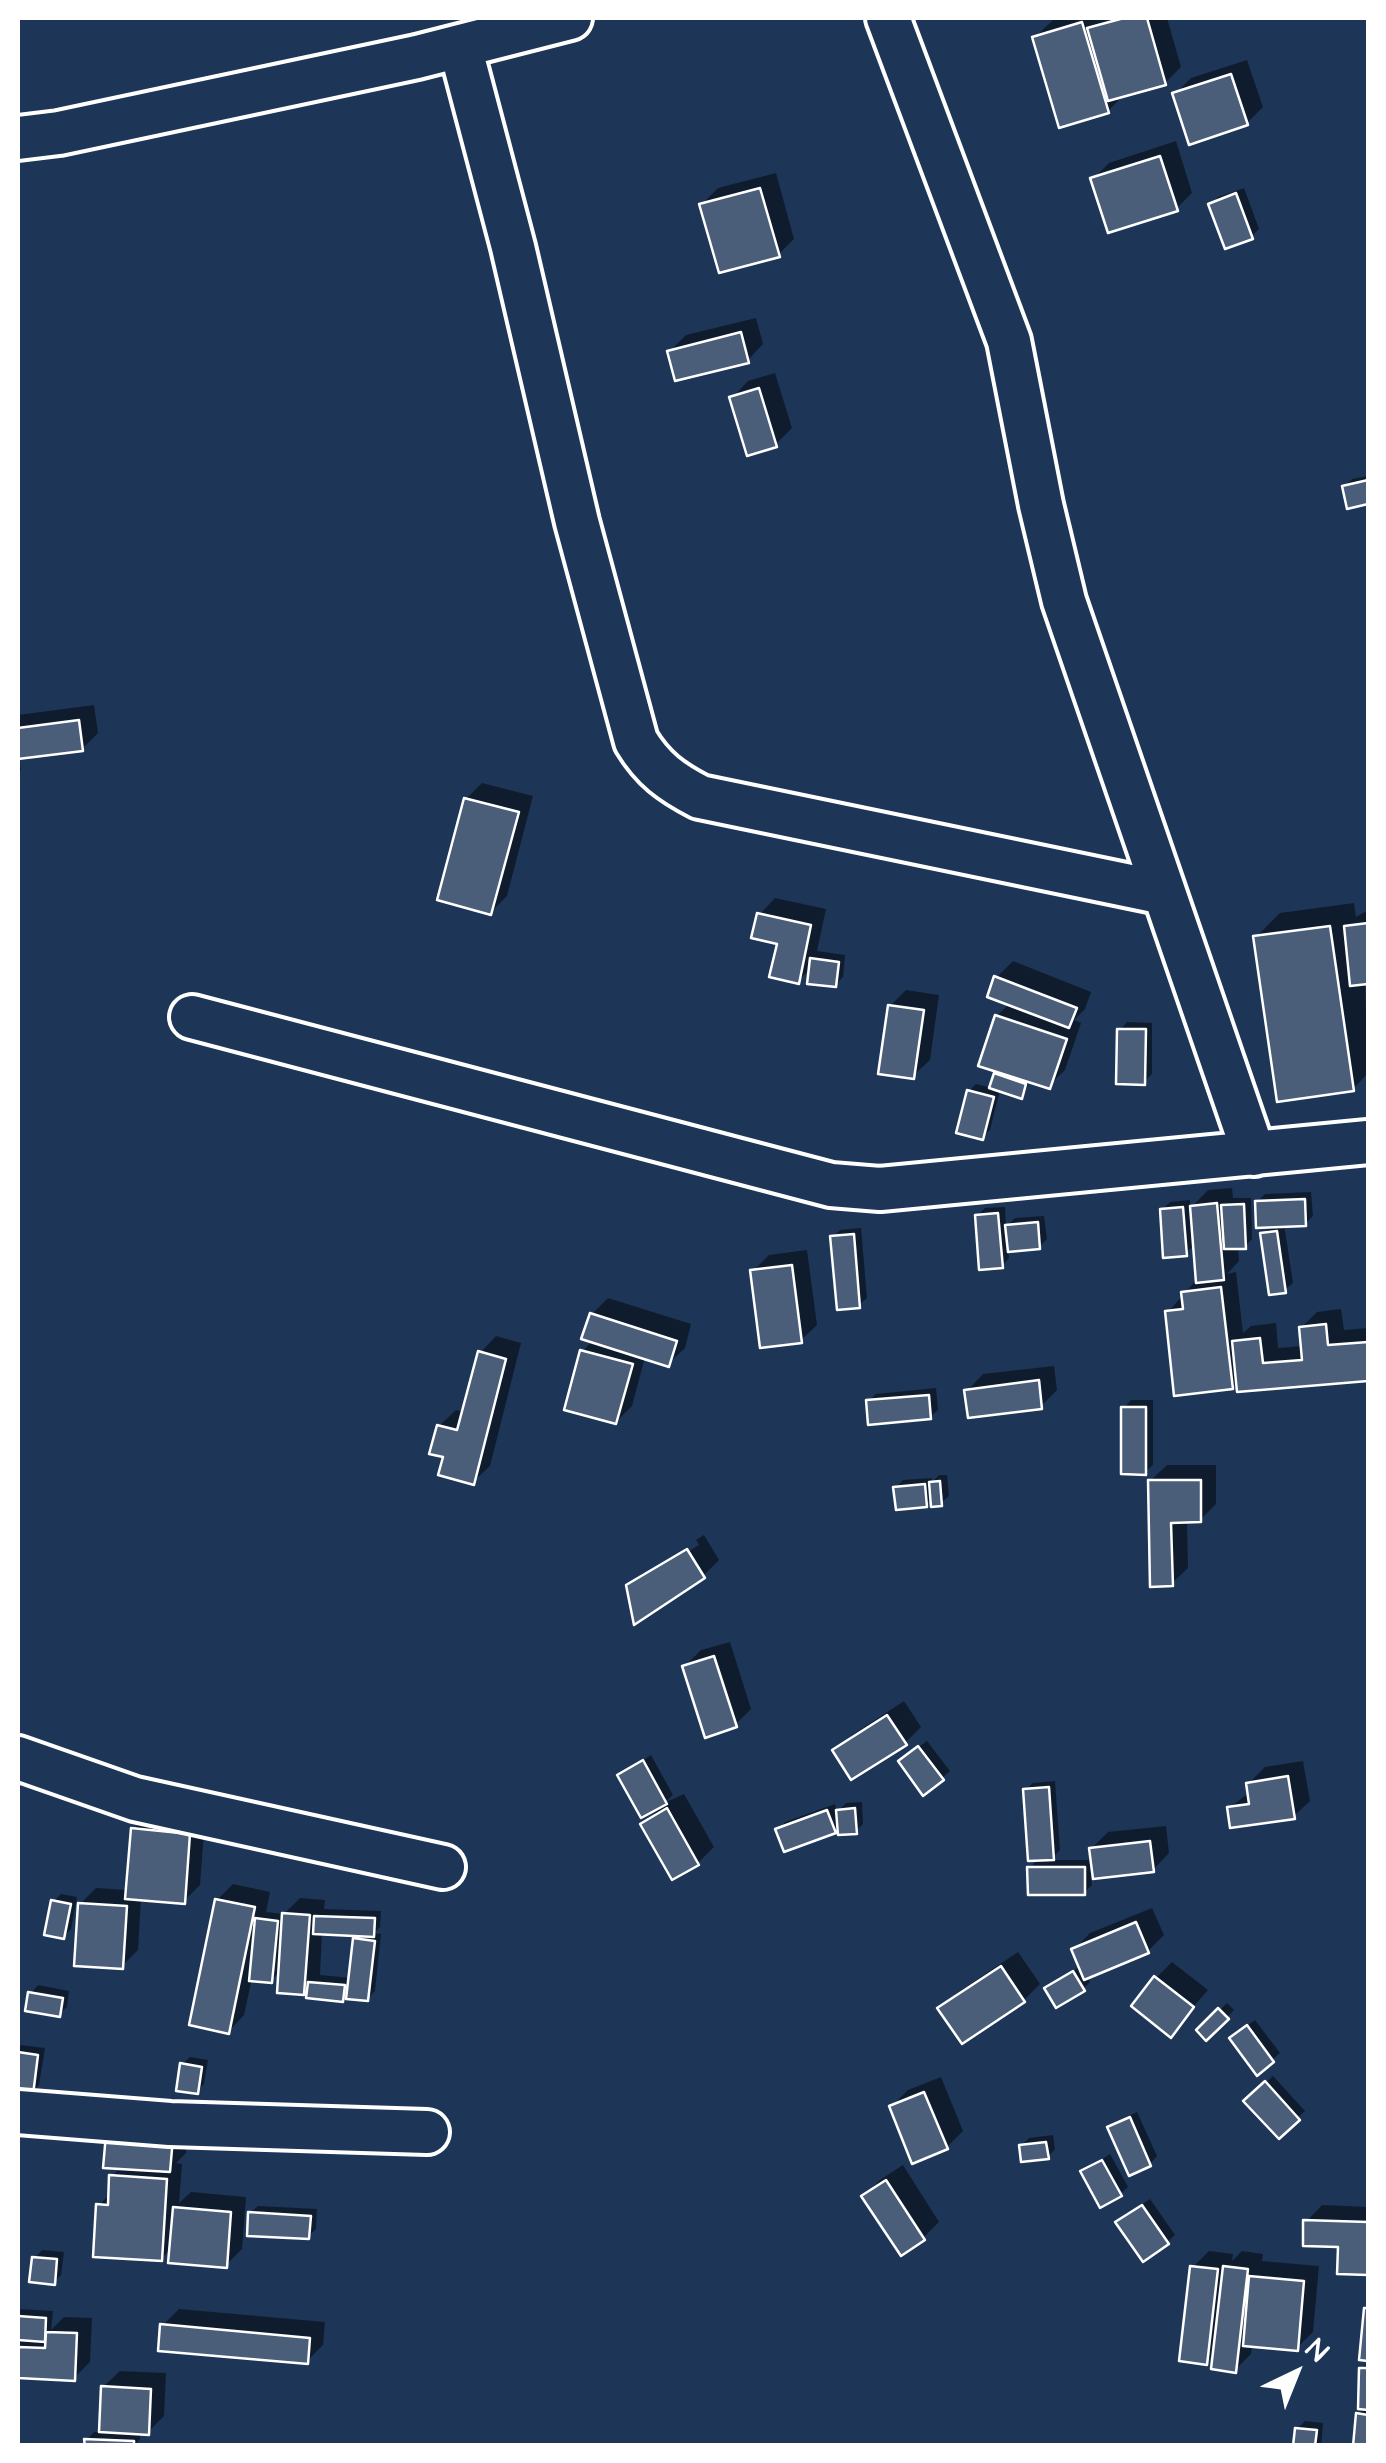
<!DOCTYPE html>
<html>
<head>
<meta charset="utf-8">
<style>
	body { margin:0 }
	#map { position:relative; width:1386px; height:2463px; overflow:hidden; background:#1d3557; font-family:"Architects Daughter",sans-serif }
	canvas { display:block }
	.frame { position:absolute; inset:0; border:20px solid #fff; pointer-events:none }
	.north { position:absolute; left:1246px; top:2323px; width:100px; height:100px; -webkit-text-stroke:8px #1d3557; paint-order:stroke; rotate:43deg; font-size:28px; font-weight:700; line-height:40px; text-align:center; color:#fff }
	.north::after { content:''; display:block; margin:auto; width:35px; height:45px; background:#fff; clip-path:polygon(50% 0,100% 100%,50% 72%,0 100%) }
</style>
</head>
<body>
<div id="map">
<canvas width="1386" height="2463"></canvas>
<div class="frame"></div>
<div class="north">N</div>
</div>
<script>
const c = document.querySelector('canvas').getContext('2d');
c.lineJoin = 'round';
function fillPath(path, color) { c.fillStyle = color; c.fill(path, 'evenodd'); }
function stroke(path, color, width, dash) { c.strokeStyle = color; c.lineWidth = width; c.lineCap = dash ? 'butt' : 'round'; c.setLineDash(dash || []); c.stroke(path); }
const shadow = new Path2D(`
	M1055,18H1167L1181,67L1165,83L1125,94L1108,111L1034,38Z
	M1247,60L1263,107L1247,123L1175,94L1191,78Z
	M1176,141L1192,193L1176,209L1093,179L1109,163Z
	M776,173L794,239L778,255L702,204L718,188Z
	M1244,188L1259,229L1251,237L1211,204L1218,197Z
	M756,318L763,344L747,361L670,351L686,335Z
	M775,373L792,428L776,444L732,398L748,381Z
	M1368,476V502L1349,506L1345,486L1352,479Z
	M94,705L98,733L82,749L19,756L21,770L18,773V715Z
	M482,783L533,796L507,896L491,912L466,799Z
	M775,898L826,909L817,951L845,955L843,977L835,985L811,968L798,981L780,942L759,915Z
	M1354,903L1356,917L1368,910V982H1365L1368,1073L1353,1089L1256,937L1280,913Z
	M1013,961L1091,992L1085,1009L1074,1020L1081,1023L1065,1070L1049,1086L1031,1080L1021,1097L1000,1090L990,1130L982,1137L969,1091L976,1084L992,1088L1000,1070L997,1016L1010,1003L997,977Z
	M906,990L939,995L930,1060L913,1076L890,1006Z
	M1127,1022L1152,1023V1074L1144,1082L1120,1030Z
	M1232,1188L1233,1198H1251L1252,1239L1245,1246H1238L1239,1261L1227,1274L1236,1272L1243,1333L1251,1326L1276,1323L1278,1348L1303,1346L1301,1328L1317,1312L1341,1309L1344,1330L1368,1328V1378L1240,1390L1239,1380L1232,1387L1168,1312L1198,1278L1195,1244L1185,1254L1162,1210L1170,1202L1190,1200V1209L1208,1190Z
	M1311,1192L1313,1216L1305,1224H1284L1293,1283L1285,1290L1263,1234L1272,1225L1257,1202L1265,1194Z
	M1005,1207L1006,1227L1015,1218L1044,1216L1047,1239L1039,1247L1008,1250L1009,1258L1002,1266L977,1216L985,1208Z
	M861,1228L867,1298L859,1305L833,1237L840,1230Z
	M807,1250L817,1325L800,1341L753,1271L769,1255Z
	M608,1298L691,1324L685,1348L668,1364L645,1357L632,1406L616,1422L583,1351L593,1340L592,1314Z
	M496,1336L521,1343L490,1466L473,1482L446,1455L439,1426L456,1410L464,1412L480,1353Z
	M1054,1366L1057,1390L1041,1406L967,1391L983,1374Z
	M936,1388L938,1410L930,1417L868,1401L876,1394Z
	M1131,1400H1153V1465L1145,1472L1124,1408Z
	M1167,1465H1216V1504L1200,1520H1187L1188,1568L1171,1584L1150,1481Z
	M939,1475H947L949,1496L941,1503L933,1498L926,1504L896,1488L903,1480L932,1478V1482Z
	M704,1535L719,1560L703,1576L629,1586L643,1573V1579L699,1545L696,1540L643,1573Z
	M730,1642L751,1709L735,1725L684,1667L701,1650Z
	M904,1701L921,1727L905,1743L836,1751L852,1735Z
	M927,1741L950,1771L942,1778L909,1754Z
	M651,1755L673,1795L664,1803L684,1794L714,1847L698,1863L643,1825L661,1806L620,1775Z
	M1303,1761L1310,1801L1293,1817L1229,1808L1250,1792L1249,1783L1265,1767Z
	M1055,1781L1060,1850L1050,1860H1093L1092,1848L1108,1832L1166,1826L1169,1853L1153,1870L1091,1877L1092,1885L1084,1893L1030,1868L1039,1858L1025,1790L1033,1783Z
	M862,1802L863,1824L856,1831L840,1826L834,1831L778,1830L785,1822L835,1804L837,1812L846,1803Z
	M150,1813L205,1819L200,1885L184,1901L141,1898L138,1950L122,1966L80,1904L96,1888L129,1890L134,1829Z
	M233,1884L270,1892L266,1912L284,1914L300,1898L325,1900L324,1909L381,1911L380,1927L374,1933L381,1934L375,1991L367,1999L345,1996L342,1999L310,1986L303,1993L281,1971L271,1980L252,1978L244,2015L228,2032L217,1900ZM322,1932L361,1934L355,1939L351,1978L320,1975Z
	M61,1894L77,1897L71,1929L64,1936L54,1901Z
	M1152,1908L1164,1935L1148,1951L1087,1976L1090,1982L1083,1989L1047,1988L1081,1966L1074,1950L1090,1933Z
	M1018,1952L1040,1984L1024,2000L941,2009L957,1993Z
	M1172,1962L1208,1990L1170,2034L1156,1978Z
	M38,1985L69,1991L67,2007L59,2014L31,1993Z
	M1227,2003L1234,2010L1207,2038L1199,2030Z
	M1255,2020L1280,2053L1272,2060L1239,2031Z
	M21,2045L45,2048L39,2085L32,2092L18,2090V2048Z
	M190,2057L208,2060L204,2084L197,2092L182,2064Z
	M1273,2076L1305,2111L1279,2135L1247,2101Z
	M941,2077L963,2131L947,2147L891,2107L908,2090Z
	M1137,2112L1157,2156L1150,2164L1110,2128L1118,2121Z
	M188,2123L186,2153L176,2163L182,2164L179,2203L191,2192L246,2197L242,2249L226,2265L172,2248L161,2259L99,2205L111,2193L112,2176L121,2167Z
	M1053,2135L1055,2149L1048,2157L1022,2145L1029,2138Z
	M1110,2154L1128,2187L1120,2194L1083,2172Z
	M903,2165L939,2222L923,2238L864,2196L880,2180Z
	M1150,2199L1175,2235L1167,2242L1126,2215Z
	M1322,2205L1368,2207V2272L1340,2244L1306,2222Z
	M258,2206L317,2209L316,2229L308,2237L250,2213Z
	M42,2250L64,2252L61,2275L54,2282L35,2258Z
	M1209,2251L1233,2254L1232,2261L1242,2251L1263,2254L1262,2261L1319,2266L1313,2332L1297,2348L1252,2344L1251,2354L1235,2370L1215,2353L1206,2362L1193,2267Z
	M18,2309L53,2311L51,2330L64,2317L92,2318L90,2362L74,2378L18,2375Z
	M179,2309L325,2322L323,2345L307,2361L163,2325Z
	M1368,2362V2446H1355L1358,2414L1365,2407L1361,2369Z
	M120,2371L166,2373L164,2416L148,2432H140V2439L134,2446L87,2440L94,2432L102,2433L103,2387Z
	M1305,2421L1323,2423L1321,2446H1296L1297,2429Z`);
const building = new Path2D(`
	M1124,18H1147L1166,85L1108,101L1087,28Z
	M1082,22L1109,113L1059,128L1032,37Z
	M1231,74L1248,125L1189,145L1172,93Z
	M1160,156L1178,211L1108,233L1090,178Z
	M760,188L780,257L719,273L699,204Z
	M1236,193L1253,239L1225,249L1208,204Z
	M741,332L749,363L675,381L667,351Z
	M759,388L777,447L747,456L729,397Z
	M1368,480V504L1347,509L1342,486Z
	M79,720L83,751L18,759V728Z
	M464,798L519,812L491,915L437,900Z
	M757,913L811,925L799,984L769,977L777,944L751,938Z
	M1368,923V984L1350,986L1344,926Z
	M1330,926L1354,1091L1277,1102L1253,936Z
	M810,958L839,962L836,987L807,984Z
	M994,976L1077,1008L1069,1028L987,997Z
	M888,1005L924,1010L914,1079L878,1074Z
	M995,1015L1067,1039L1050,1089L978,1066Z
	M1117,1029H1146L1145,1085L1116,1084Z
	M994,1073L1026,1084L1022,1099L989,1088Z
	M967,1090L994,1097L983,1140L956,1133Z
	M1305,1199L1306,1226L1256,1228L1255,1201Z
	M1217,1203L1224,1280L1196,1283L1190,1206Z
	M1244,1204L1246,1249H1224L1221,1205Z
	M1183,1207L1187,1256L1163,1258L1160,1209Z
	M998,1213L1003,1268L979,1270L975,1215Z
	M1038,1222L1040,1249L1008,1252L1005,1225Z
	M1277,1231L1286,1293L1269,1295L1260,1233Z
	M854,1234L860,1308L837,1310L830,1236Z
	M792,1265L802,1343L760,1348L750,1270Z
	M1221,1287L1233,1389L1174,1396L1165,1311L1183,1309L1181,1292Z
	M590,1313L677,1341L669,1367L581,1339Z
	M1326,1324L1328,1345L1368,1342V1381L1237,1392L1232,1341L1260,1338L1263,1363L1302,1360L1299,1327Z
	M580,1350L633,1364L616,1424L564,1410Z
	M478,1351L506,1359L474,1485L438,1475L443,1457L429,1454L437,1425L457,1430Z
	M1039,1380L1042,1409L968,1418L964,1390Z
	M929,1395L931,1419L868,1425L866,1400Z
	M1121,1407H1146V1475L1121,1474Z
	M1148,1480H1201V1522L1171,1523L1173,1586L1150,1587Z
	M940,1481L942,1506L931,1507L929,1482Z
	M925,1484L927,1507L896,1510L893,1487Z
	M687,1549L705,1578L634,1625L626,1585Z
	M714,1656L737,1727L705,1738L682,1666Z
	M887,1715L907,1745L851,1780L832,1750Z
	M918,1746L944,1780L923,1796L898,1761Z
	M643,1760L667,1804L641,1818L617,1775Z
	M1288,1776L1295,1819L1230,1828L1227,1807L1249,1804L1246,1783Z
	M1049,1787L1054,1860L1028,1861L1023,1789Z
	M667,1808L699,1865L672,1880L640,1824Z
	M855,1808L857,1834L838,1835L836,1810Z
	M827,1810L836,1833L784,1852L775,1829Z
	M131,1828L190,1834L185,1904L125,1899Z
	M1150,1841L1154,1872L1093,1879L1089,1848Z
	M1027,1867H1085V1895H1028Z
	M215,1899L255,1907L229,2034L189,2025Z
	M51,1900L71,1904L64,1939L44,1935Z
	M78,1903L127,1906L123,1969L74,1966Z
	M282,1913L310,1915L304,1995L277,1993Z
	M314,1916L375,1918L374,1937L313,1934Z
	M255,1918L278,1921L272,1983L249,1981Z
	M1136,1922L1149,1953L1084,1980L1071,1949Z
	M353,1938L375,1941L368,2001L346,1999Z
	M1001,1966L1025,2002L962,2044L937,2008Z
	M1073,1971L1085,1991L1056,2008L1044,1988Z
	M1154,1976L1194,2007L1171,2038L1131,2006Z
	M308,1982L345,1985L343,2002L306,1998Z
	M28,1992L63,1998L60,2017L25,2011Z
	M1218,2008L1229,2019L1206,2041L1196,2030Z
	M1247,2025L1274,2062L1257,2076L1229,2038Z
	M18,2052L38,2055L33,2095L18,2092Z
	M180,2063L202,2067L198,2094L176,2091Z
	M1265,2081L1300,2120L1279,2139L1243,2101Z
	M924,2092L948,2149L912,2164L889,2106Z
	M1130,2117L1151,2166L1129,2176L1107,2127Z
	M106,2134L173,2138L170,2172L103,2168Z
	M1046,2142L1049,2159L1021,2162L1019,2145Z
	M1102,2160L1122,2196L1100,2208L1080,2171Z
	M109,2175L167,2179L162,2261L93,2257L96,2204L108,2205Z
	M886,2180L925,2240L901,2256L861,2196Z
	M1142,2205L1169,2244L1143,2262L1115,2222Z
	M173,2207L231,2212L227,2268L168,2263Z
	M248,2212L311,2216L309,2239L247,2236Z
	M1303,2220L1368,2222V2275L1337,2274L1338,2247L1303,2246Z
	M32,2257L57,2259L55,2285L29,2282Z
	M1190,2266L1218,2269L1207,2365L1179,2361Z
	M1223,2266L1248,2269L1236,2373L1211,2369Z
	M1249,2276L1304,2281L1298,2351L1243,2346Z
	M1364,2308H1368V2361L1359,2360Z
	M18,2316L46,2318L45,2342L18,2340Z
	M160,2324L310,2338L308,2364L158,2351Z
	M46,2332L77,2333L75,2381L18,2378V2347L45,2348Z
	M1359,2368H1368V2410L1358,2409Z
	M101,2386L151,2389L149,2435L99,2432Z
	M1356,2413L1368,2415V2446H1353Z
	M1295,2428L1317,2430L1315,2446H1293Z
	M84,2439L134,2441V2446H85Z`);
const minor = new Path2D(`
	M888,18L1009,341L1041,505L1064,601L1254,1154
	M460,46L513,247L577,522L636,741C653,769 671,782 700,797L1164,893
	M18,138L59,133L417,57L570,18
	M192,1017L831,1185L880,1189L1368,1142
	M18,1758L135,1799L443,1867
	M18,2112L170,2124L427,2132`);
fillPath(shadow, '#0007');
fillPath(building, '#4a5d79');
stroke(building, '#fff', 2.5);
stroke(minor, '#fff', 50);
stroke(minor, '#1d3557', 42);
</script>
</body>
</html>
